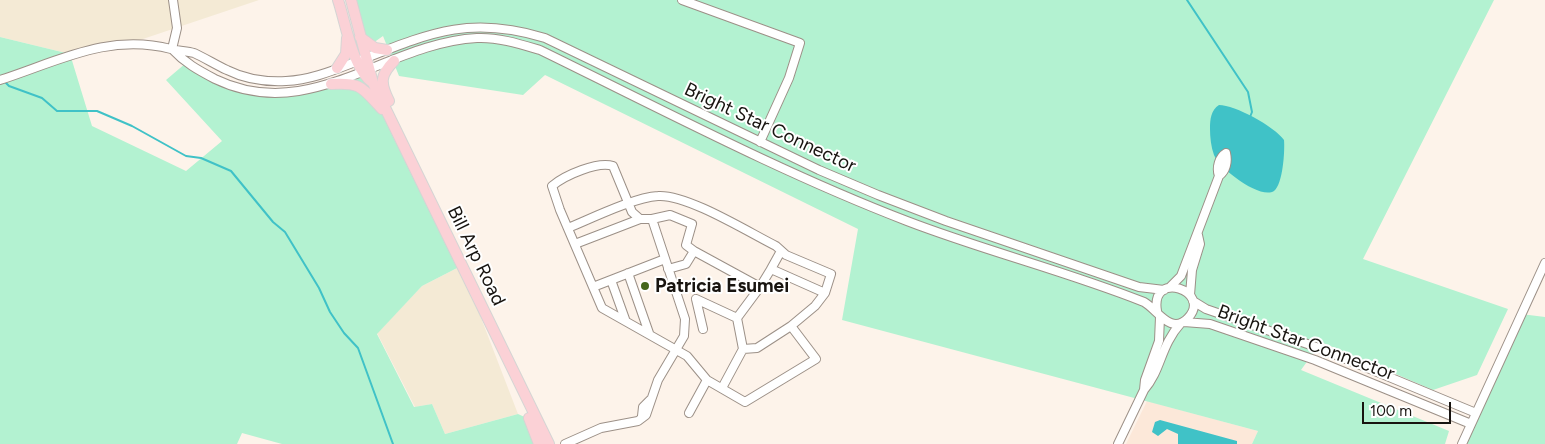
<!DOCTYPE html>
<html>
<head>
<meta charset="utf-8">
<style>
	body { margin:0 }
	#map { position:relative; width:1545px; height:444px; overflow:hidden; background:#fdf3ea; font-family:Figtree,sans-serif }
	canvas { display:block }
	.scale { position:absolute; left:1362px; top:402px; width:89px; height:22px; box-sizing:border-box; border:2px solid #181410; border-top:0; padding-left:6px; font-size:15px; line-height:18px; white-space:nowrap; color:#181410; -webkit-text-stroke:4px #fff; paint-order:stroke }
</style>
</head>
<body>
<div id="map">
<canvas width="1545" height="444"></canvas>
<div class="scale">100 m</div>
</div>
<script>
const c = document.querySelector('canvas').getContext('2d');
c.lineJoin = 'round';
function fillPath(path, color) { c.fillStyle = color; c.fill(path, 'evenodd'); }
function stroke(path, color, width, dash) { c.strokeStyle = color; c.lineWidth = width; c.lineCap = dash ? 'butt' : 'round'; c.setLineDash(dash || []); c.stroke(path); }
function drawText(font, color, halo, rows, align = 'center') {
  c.font = font + ' Figtree,sans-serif'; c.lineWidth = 4; c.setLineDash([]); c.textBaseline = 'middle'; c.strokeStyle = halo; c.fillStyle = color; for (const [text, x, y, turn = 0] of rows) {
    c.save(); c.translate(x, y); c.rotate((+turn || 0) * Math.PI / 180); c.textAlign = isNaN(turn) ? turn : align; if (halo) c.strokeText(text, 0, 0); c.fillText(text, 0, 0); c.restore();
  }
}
const commercial = new Path2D(`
	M0,0H259L131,43L70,54L0,37Z
	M461,266L518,414L445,434L432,404L415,407L377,333L422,286Z`);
const built = new Path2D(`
	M1147,401L1258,431L1252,444H1126Z`);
const green = new Path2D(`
	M348,0H1494L1363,259L1508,309L1477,375L1433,390L1321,342L1301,370L1449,431L1445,444H1252L1258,431L842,320L858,229L545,75L523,95L399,76L383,36L359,53Z
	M0,37L70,54L92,126L186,171L222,141L166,80L186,63L225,83L288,93L363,72L461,266L422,286L377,334L414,407L432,404L445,434L518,414L529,419L539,444H282L242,433L237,444H0Z
	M1521,314L1545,317V444H1462Z`);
const water = new Path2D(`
	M1219,105C1235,105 1274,126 1284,140C1285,151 1283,184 1274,191C1260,200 1219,168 1214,155C1211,147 1210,137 1210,129C1210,119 1211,110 1219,105Z
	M1160,420L1237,441V444H1178V434L1167,429L1158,436L1152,432L1155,422Z`);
const stream = new Path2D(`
	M1187,0L1248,92L1252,112L1250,117
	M5,82L9,86L42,98L57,111H97L132,126L186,156L201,158L231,171L273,222L285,232L319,288L330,312L344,333L358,348L393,444`);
const minor = new Path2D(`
	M682,0L800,43L789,78L760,142
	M172,49C185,63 198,70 215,79C310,125 385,43 477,38C498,37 520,44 540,50C661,109 782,173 907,221C985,251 1066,271 1144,302C1157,309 1171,336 1188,318C1213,291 1150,269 1157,311
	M172,49L177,28L173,0
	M0,80C59,61 108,33 171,49C179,51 187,51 194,53C205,58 216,65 227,70C245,79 267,82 286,81C314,80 341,67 366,58C434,31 473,16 545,38L819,170L878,195L946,221L1139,287L1164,290
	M652,219L670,215L692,224L686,245L694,251
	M568,228C590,219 635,197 658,196C687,194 748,232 776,246L786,255L831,274L825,293
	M575,244L640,219
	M771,269L781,251
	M628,273L649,333
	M611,280L625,319
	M593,287L665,259
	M1170,287L1181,276L1219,176C1226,171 1228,162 1226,153C1219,157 1216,168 1219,176
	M1190,295L1192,270L1200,244L1198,235
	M696,299L737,318L743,349L722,388
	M696,299L703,329
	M1193,301L1206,309L1319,348L1476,413
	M1160,317L1159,341L1145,380L1144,390C1162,369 1160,346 1181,323
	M737,318L760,287
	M1184,322L1210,324L1315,360L1471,424
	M743,349L757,348L791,326
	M689,413L707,380
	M642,416L643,407L650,400
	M565,444L601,428L638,421L646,415L658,380L684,336L685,319L652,219H640L632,212L613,166C598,161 565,175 552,186L560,210L602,308L687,356L707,380L745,402L816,359L791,326L815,306L825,293L771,269L760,287L694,251L686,264L668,269
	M1118,444L1144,390
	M1462,444L1545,263`);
const major = new Path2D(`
	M338,0C346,24 352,68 373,83
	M351,0L373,83L549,444
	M360,37L375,48L387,50
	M337,68L346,54L347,38
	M331,84C362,82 362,88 382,109
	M389,101C380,83 380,75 394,61
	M529,418L539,444`);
const markers = [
	[645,286,5,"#44661c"]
];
const streetNames = [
	["Bright Star Connector",770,128,25],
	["Bill Arp Road",476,256,64],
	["Bright Star Connector",1306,343,20]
];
const poiNames = [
	["Patricia Esumei",655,286]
];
fillPath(commercial, '#f4ead5');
fillPath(built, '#fce8d9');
fillPath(green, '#b3f2d1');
fillPath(water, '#40c2c7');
stroke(stream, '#40c2c7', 2);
stroke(minor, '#9c9087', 10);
stroke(major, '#d5d5d4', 12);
stroke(minor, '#fff', 8);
stroke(major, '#fbd1d6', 10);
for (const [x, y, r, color] of markers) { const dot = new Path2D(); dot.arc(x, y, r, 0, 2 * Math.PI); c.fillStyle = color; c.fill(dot); stroke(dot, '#fff', 2); }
drawText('19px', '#181410', '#fff', streetNames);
drawText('bold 19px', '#181410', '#fff', poiNames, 'left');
</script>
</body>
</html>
